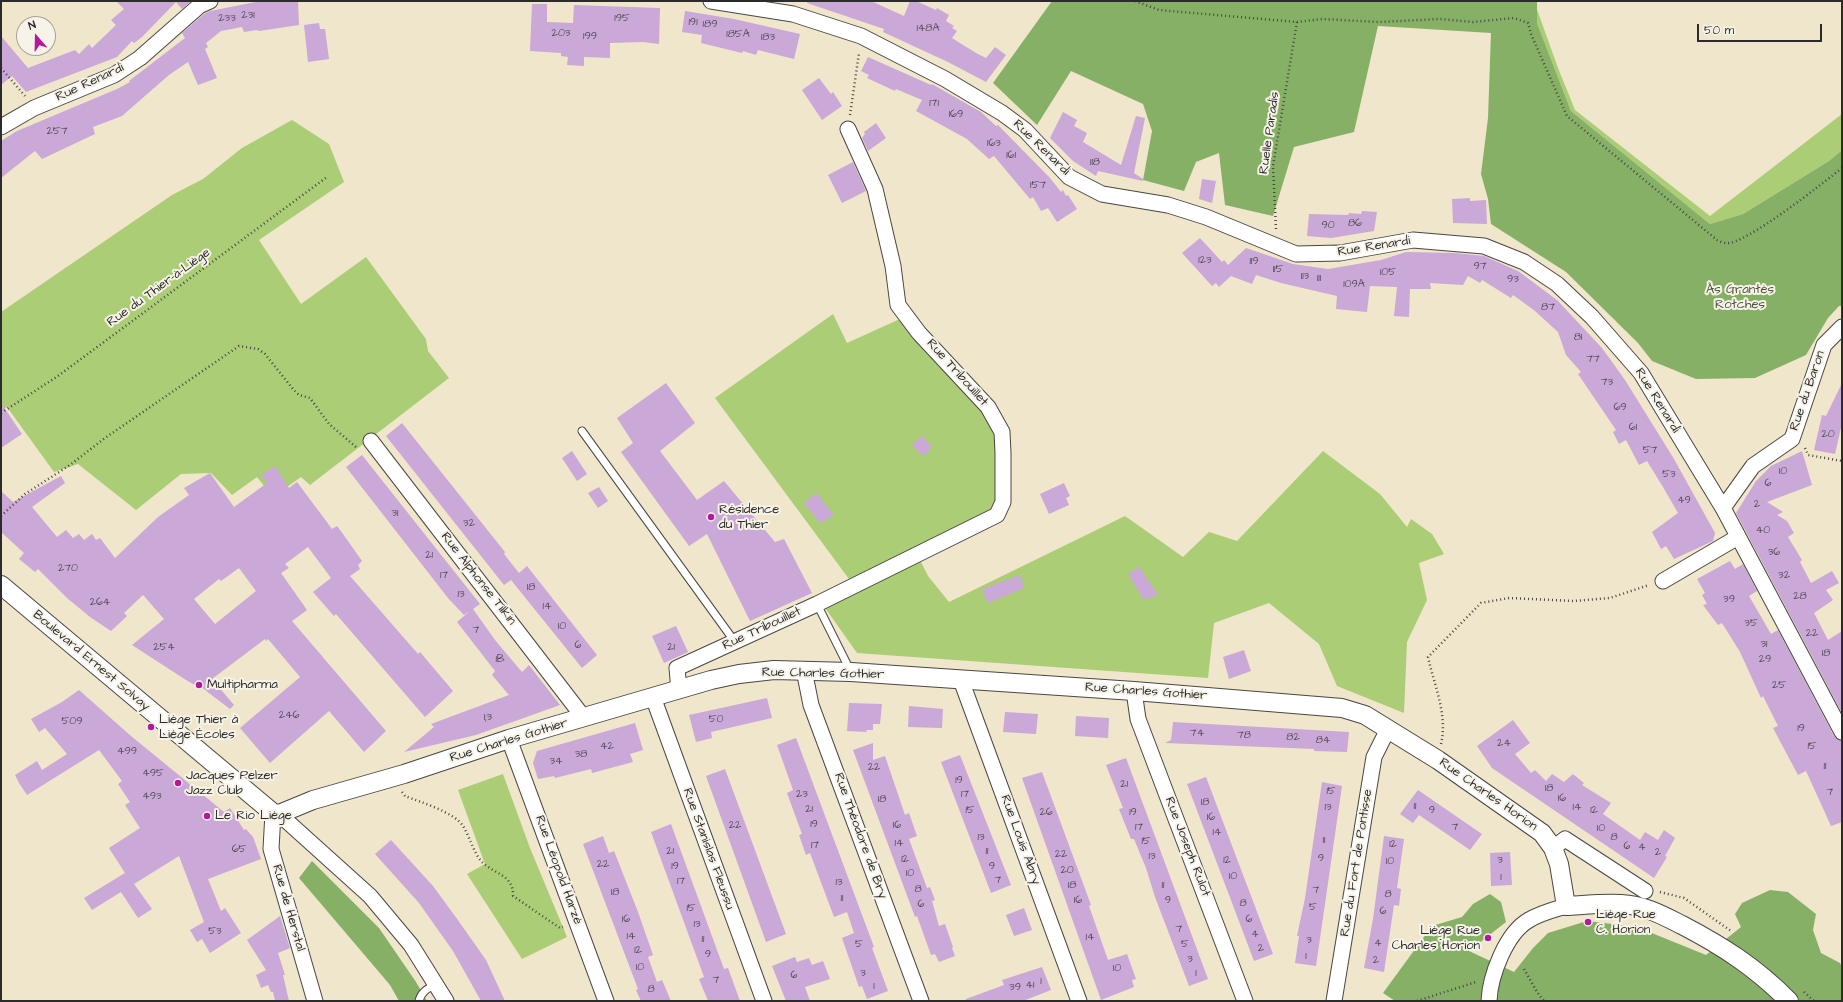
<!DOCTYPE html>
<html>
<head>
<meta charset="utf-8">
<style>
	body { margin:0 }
	#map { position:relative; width:1843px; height:1002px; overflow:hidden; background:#f0e6cb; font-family:"Architects Daughter",sans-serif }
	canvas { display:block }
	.frame { position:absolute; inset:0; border:2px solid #2b2b2b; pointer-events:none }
	.north { position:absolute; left:16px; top:16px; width:40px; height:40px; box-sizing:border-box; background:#f7f3e8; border:1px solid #a5a39c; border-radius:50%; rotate:340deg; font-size:11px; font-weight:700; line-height:16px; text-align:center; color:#2b2b2b }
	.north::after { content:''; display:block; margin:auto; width:14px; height:18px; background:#b5179e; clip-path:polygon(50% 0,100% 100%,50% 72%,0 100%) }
	.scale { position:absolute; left:1697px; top:24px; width:125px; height:18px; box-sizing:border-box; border:2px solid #2b2b2b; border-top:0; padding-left:5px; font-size:12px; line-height:14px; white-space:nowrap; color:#2b2b2b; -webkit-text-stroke:3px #f7f3e8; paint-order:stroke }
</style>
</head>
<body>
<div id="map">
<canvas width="1843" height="1002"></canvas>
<div class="frame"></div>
<div class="north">N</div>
<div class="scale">50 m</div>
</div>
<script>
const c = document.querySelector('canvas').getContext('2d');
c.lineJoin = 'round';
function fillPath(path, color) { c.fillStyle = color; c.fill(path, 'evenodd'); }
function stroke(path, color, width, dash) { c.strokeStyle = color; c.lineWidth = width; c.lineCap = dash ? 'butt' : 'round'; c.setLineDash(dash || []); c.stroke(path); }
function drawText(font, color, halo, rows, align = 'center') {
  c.font = font + ' "Architects Daughter",sans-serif'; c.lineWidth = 4; c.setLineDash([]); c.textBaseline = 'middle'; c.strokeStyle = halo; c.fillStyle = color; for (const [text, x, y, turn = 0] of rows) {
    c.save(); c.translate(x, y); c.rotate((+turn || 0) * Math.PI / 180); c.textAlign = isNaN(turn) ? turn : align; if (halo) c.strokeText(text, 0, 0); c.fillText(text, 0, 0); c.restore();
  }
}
const green = new Path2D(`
	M1534,1L1558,68L1575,110L1710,216L1842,114V150L1829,161L1743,214L1710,224L1571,111L1537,23Z
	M292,120L329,144L344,182L259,240L301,304L366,257L426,339L428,351L449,378L310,485L301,477L273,497L257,477L232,495L211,473L181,474L136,510L78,464L54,472L7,407L1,410V312L172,195L203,179L242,148Z
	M833,314L847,343L900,319L982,405L1000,437L994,513L849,579L715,398Z
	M1323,451L1380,494L1407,527L1411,519L1432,534L1444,554L1419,563L1427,600L1407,642L1404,713L1337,686L1319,644L1269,603L1214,623L1208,678L857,653L823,605L919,558L928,576L949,602L1125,516L1183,557L1209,532L1237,541Z
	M503,774L530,848L567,937L522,959L467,874L485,864L458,790Z`);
const forest = new Path2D(`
	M1052,1H1537V23L1571,111L1710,224L1743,214L1829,161L1842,150V306H1839L1828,318L1806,355L1755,378L1696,379L1652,361L1638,343L1566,272L1491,224L1488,199L1481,174L1488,118L1491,33L1378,26L1354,132L1294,147L1273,216L1225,205L1219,153L1196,162L1184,191L1143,180L1152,131L1143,104L1071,71L1037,125L993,83Z
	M312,861L379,928L416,982L427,1001H399L390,985L299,878Z
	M1770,890L1788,892L1816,914L1813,930L1821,953L1840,963L1842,967V1001H1395L1383,993L1432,926L1462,917L1473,904L1490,894L1501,902L1506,922L1469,951L1514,972L1533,948L1548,933L1587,921L1637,927L1706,955L1741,927L1735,914L1742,903Z`);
const building = new Path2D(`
	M116,1H191L182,9L176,2L142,37L134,43L132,41L117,57L26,92L12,76L1,85V36L28,68L75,50L79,54L89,44L92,48L116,25L111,20L124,9Z
	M261,1H298L299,25L259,31L257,30L244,32L242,27L221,31L206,43L208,47L205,49L217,78L198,85L188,62L169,75L122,116L93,127L95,134L42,159L35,151L1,178V141L17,131L117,89L130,82L129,81L185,38L182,33L204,14L210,11Z
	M808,1H871L904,16L910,1H916L936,10L937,8L949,15L946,21L954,26L952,28L957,31L952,38L976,53L986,58L995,47L1006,55L986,82L948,62L883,32L884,29L807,3Z
	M532,4H547V22L573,23L574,5L660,8L659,44L643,42L610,43V58L584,57V66L567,65L568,57L561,56V53L530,51Z
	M685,11L734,19L800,34L794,59L758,50L756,55L743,51L742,53L701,43L702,35L682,32Z
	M319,23L320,29H325L329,59L308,62L304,25Z
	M868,57L931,85L932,84L981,112L996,126L998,125L1050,178L1061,192L1063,190L1066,196L1068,195L1077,209L1057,222L1048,208L1041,211L1033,197L1030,199L994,156L989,159L967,139L916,111L922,100L896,89L895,91L867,78L869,75L861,71Z
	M819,78L831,94L833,92L842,106L822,120L802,90Z
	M1063,112L1077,120L1074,126L1087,133L1083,142L1121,165L1136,116L1145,118L1134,173L1143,179V181L1098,171L1096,176L1073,161L1050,138Z
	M876,123L886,138L868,151L862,138L865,134L864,132Z
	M853,162L866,191L842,203L828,175Z
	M1202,179L1216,181L1212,203L1199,199Z
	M1470,198V201L1486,200L1487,224L1453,223L1452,199Z
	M1362,211L1377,212L1374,231L1331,238L1307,236L1309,214L1348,215L1349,213L1361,214Z
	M1200,238L1222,262L1224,260L1228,265L1246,248L1293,264L1328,269L1381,260L1406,252L1455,253L1484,256L1518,271L1557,300L1602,348L1625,380L1674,459L1715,533L1713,541L1674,559L1666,546L1661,549L1652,532L1678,513L1663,487L1647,461L1639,465L1626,440L1619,444L1613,432L1616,430L1578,374L1581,372L1566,355L1558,332L1535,311L1513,295L1511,298L1482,280L1480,283L1468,276L1463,285L1430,283L1431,289H1410L1409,317L1394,316L1397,287L1370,286L1367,312L1336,309L1337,296L1281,283L1256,275L1252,284L1231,276L1219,287L1216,283L1212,286L1182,253Z
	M666,383L695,423L660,451L697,500L724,481L775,542L784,539L812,593L750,621L707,534L689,546L621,452L633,443L617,418Z
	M1842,383V423L1835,454L1814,450L1822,415L1826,416Z
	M1,403L22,434L1,448Z
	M402,423L505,552L504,554L519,573L527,566L597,655L582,668L511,580L504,585L386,436Z
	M922,436L932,447L923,456L912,445Z
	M572,451L587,474L577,481L562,458Z
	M1802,451L1812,485L1767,502L1783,512L1777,515L1787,521L1794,533L1788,537L1802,560L1800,562L1811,583L1832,571L1839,583L1826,590L1833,600L1814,613L1828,640L1842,631V713L1736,513L1756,481L1771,466Z
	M362,455L480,604L473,609L495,640L522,672L529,665L560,705L476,735L404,752L434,727L431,724L509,695L492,675L495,671L457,622L470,611L464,615L448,598L346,467Z
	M275,466L289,488L297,482L332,529L337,526L343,534L362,561L358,565L360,569L350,576L418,654L420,652L453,691L425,717L336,614L334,616L313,592L331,578L308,547L285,564L289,568L281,573L307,610L292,621L386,731L364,752L329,711L270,763L240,728L300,677L268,639L266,641L265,639L212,679L234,705L230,709L201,687L200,688L186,680L132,645L164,619L143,595L124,613L127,616L111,631L90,617L67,598L38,569L35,572L19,559L24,553L1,532V491L13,502L61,476L65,483L32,507L57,537L66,530L73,538L79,534L84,540L92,534L96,540L100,538L115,558L158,517L189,495L184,488L210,473L234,507L267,483L261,475ZM239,568L256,591L215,624L194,599L219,579L221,581Z
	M1064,483L1070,496L1066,498L1069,505L1049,514L1040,494Z
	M599,487L608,501L598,508L588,493Z
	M816,493L834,515L820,523L804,503Z
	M1730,561L1735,569L1743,564L1757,591L1749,596L1771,634L1778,630L1834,736L1842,741V822L1831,826L1806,771L1798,775L1773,728L1778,726L1763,696L1761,698L1740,652L1722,623L1718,625L1703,605L1707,604L1702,595L1705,593L1697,579Z
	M1139,567L1158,595L1144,600L1128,574Z
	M1020,575L1024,588L988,603L982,589Z
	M676,626L688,652L664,663L652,636Z
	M1244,650L1251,671L1229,679L1223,657Z
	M79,690L131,736L224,812L230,808L244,830L246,829L253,837L261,859L208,879L221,911L225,908L241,933L210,953L202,939L197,942L190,930L204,922L179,856L134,884L152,909L138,918L121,892L92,910L84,898L125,873L109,848L140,828L125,805L130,802L118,784L122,781L99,750L27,795L19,783L15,775L37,761L42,770L67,754L45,728L39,732L31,719L62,702Z
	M767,698L772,718L711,732L712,738L696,742L689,715Z
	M849,703L882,704L880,724H873V730H866L867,732L847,731Z
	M909,706L943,709L942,728L908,727Z
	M1005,712L1038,714L1036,734L1003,732Z
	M1076,716L1109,718L1108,738L1075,736Z
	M1513,720L1530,743L1515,754L1531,773L1535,770L1546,781L1552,774L1564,782L1573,774L1584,783L1582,785L1611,803L1603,814L1640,840L1645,832L1658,840L1664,830L1675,838L1665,856L1667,857L1654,878L1492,768L1477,746Z
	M1173,722L1349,732L1347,752L1314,751V749L1165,743L1171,740Z
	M635,723L643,750L630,754L633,762L592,773L591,769L555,778L554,776L538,779L533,763L537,751Z
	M796,738L874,947L872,948L888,991L867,999L862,986L859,987L842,938L854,933L847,912L834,917L810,853L806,855L799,835L802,834L787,793L793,790L777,745Z
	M873,743V760L885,756L905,815L909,813L917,836L909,839L927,888L930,887L935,900L932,901L939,926L945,924L953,947L952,948L955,956L939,962L935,954L931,955L917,916L915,917L853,750Z
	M960,755L1011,885L991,893L941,762Z
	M1126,758L1208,979L1189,986L1155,897L1146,868L1134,839H1131L1119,809L1123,808L1106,765Z
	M725,769L786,934L766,942L706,776Z
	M1042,772L1091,905L1089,906L1108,960L1127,954L1136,979L1132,980L1134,987L1101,1000L1022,778Z
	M1206,777L1273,954L1254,961L1187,784Z
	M1322,782L1342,786L1316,966L1295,963L1299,936H1297L1305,898Z
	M1418,790L1482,834L1470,850L1419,815L1413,823L1400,814Z
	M671,824L724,969L728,968L740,1001H708L699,979L704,977L651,832Z
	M603,836L609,853L614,851L638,912L653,955L648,957L657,982L662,980L671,1001H641L636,990L638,989L583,844Z
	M1384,836L1404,839L1397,888L1401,889L1399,906L1394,905L1384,972L1364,968L1373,919Z
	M391,840L433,886L455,916L486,960L505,1001H481L453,951L419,903L375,854Z
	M1510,852L1512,885L1491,886L1490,853Z
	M1024,908L1032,930L1014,936L1006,915Z
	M280,916L290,948L278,953L285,975H283L289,1001H275L273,992H271L268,985L261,988L256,975L266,970L247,940Z
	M795,957L797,962L809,958L812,965L823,961L830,979L805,987L810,1001H786L772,966Z
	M1042,967L1051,990L1023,1001H966V999L1004,985L1002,980Z`);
const path = new Path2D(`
	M1135,1L1159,10L1297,22L1322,19L1379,22L1440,19L1473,22L1514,18L1528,23L1531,34L1567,116L1717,240C1719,241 1723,243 1726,243C1744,246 1824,182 1842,168
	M1,68L25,96
	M850,115L859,53
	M1276,229L1273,166L1297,22
	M1,413L58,376L327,177
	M1805,448L1808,455L1842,461
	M1,516L25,494L70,465L105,438L239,346L258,349L265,354L293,389L299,395L310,398L329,424L356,447
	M1441,744C1448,715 1434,685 1428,657L1481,603L1509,598L1574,601L1610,598L1649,585
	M402,792L405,796C420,802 454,812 463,826C470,837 473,852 482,862C494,874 514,875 513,896L560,928L563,927
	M1660,892L1684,898L1731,931
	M1524,969L1537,992L1544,1001
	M1804,992L1814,1001
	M1417,1001L1476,982`);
const service = new Path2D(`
	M582,431L735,642
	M817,604L850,670
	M419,1001C421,992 427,988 436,985`);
const minor = new Path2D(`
	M711,1L793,14L861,36L945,79L1002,113L1025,130L1069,177L1102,194L1168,205L1206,217L1296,254L1340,253L1413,240L1484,246L1524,262L1557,284L1592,317L1641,373L1723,508L1842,732
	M1,127L34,108L114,75L140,58L199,6L210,1
	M371,441L584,718
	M1723,508L1753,466L1792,439L1824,345L1842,327
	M1663,581L1738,537
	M804,670L811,705L921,1001
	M961,680L1079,1001
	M679,690L677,668L817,604L997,515L1003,502V453L1002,432L988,407L919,333L898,305L893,266L875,189L848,129
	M1134,691L1138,719L1245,1001
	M653,697L764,1001
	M509,739L606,1001
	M273,813L271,849L315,1001
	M279,814L370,896L411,945L446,1001
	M1553,848L1565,839L1645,891
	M1334,1001L1374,757L1388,729
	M1489,1001C1490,976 1506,933 1529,920C1540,913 1553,910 1566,906`);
const tertiary = new Path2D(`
	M1,585L273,813L279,814L313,800L404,774L509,739L711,680L739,674L774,670L851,672L1134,691L1342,708L1365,715L1438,760L1542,833L1553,848L1559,864L1566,906C1584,905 1603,903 1621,904C1644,905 1662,915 1682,925C1724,947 1755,967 1789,1001`);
const markers = [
	[711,517,4,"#b5179e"],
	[199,685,4,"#b5179e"],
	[151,727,4,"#b5179e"],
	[178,783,4,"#b5179e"],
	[207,816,4,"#b5179e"],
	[1588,922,4,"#b5179e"],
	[1488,938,4,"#b5179e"]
];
const numberNames = [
	["231",248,16],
	["233",227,19],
	["195",622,19],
	["191",693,23],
	["189",710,25],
	["148A",928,29],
	["203",561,34],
	["185A",738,35],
	["199",590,37],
	["183",768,38],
	["171",934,104],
	["169",956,115],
	["257",57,132],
	["163",994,144],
	["161",1011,156],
	["118",1095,163],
	["157",1038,186],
	["86",1355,224],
	["90",1328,226],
	["123",1205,261],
	["119",1254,262],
	["97",1480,267],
	["115",1278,270],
	["105",1388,273],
	["113",1305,277],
	["111",1319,279],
	["93",1513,280],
	["109A",1354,285],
	["87",1548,308],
	["81",1578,338],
	["77",1593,360],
	["73",1607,383],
	["69",1620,408],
	["61",1633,428],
	["20",1828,435],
	["57",1650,451],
	["10",1783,472],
	["53",1669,475],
	["6",1768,484],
	["49",1684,501],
	["2",1757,505],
	["31",395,514],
	["32",469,524],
	["40",1763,531],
	["36",1774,553],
	["21",429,556],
	["270",68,569],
	["17",444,576],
	["32",1784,576],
	["18",531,588],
	["13",461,595],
	["28",1800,597],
	["39",1729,600],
	["264",100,603],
	["14",547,607],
	["35",1751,624],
	["10",562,627],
	["7",476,631],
	["22",1812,634],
	["31",1764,645],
	["6",578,646],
	["254",164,648],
	["21",671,648],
	["18",1826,654],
	["1B",500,660],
	["29",1765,660],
	["25",1779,686],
	["246",289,716],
	["1;3",488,718],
	["50",716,720],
	["509",72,722],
	["19",1801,729],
	["74",1197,734],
	["78",1244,736],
	["82",1293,738],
	["84",1323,741],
	["24",1504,744],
	["42",607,747],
	["15",1812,747],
	["499",127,752],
	["38",581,755],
	["34",556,762],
	["11",1825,767],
	["22",874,768],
	["495",153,774],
	["19",959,781],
	["21",1124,785],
	["18",1549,789],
	["15",1331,792],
	["7",1830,793],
	["23",802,795],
	["17",965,795],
	["493",152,797],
	["16",1562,799],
	["18",882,800],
	["18",1205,803],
	["11",1415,807],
	["13",1328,808],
	["14",1577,808],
	["21",809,810],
	["15",970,811],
	["9",1432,811],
	["12",1594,811],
	["26",1046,813],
	["19",1133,813],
	["16",1211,818],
	["19",814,825],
	["22",735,826],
	["16",897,826],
	["17",1139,828],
	["7",1455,828],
	["10",1601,829],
	["14",1217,833],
	["13",981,838],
	["8",1614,838],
	["11",1324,841],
	["15",1146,842],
	["14",899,844],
	["12",1393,845],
	["17",815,846],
	["6",1627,847],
	["4",1642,848],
	["65",239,850],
	["21",670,852],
	["11",987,852],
	["2",1658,853],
	["22",1061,855],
	["13",1152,857],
	["9",1321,859],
	["12",905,860],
	["12",1227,861],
	["3",1500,861],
	["10",1390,862],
	["22",603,865],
	["19",675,867],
	["9",992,867],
	["20",1067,871],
	["10",910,874],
	["10",1233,877],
	["1",1501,878],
	["7",998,881],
	["17",681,882],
	["13",839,883],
	["18",1072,886],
	["11",1163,886],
	["8",918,890],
	["7",1316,891],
	["18",615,893],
	["8",1388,895],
	["11",842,899],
	["16",1078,901],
	["9",1168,901],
	["8",1243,904],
	["6",921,905],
	["5",1313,908],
	["15",691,909],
	["6",1383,912],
	["16",626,920],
	["6",1249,920],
	["13",697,925],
	["7",1179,930],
	["53",215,932],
	["4",1255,935],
	["14",631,937],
	["14",1090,938],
	["11",703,940],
	["3",1309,941],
	["4",1378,944],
	["5",859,945],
	["5",1185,945],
	["2",1261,949],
	["12",638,951],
	["9",708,955],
	["1",1306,957],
	["3",1190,960],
	["2",1376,961],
	["10",640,968],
	["10",1117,969],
	["3",863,974],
	["1",1196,974],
	["6",794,976],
	["7",716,981],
	["1",1041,982],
	["41",1030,986],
	["1",874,987],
	["39",1015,988],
	["8",651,990]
];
const streetNames = [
	["Rue Renardi",90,83,-25],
	["Ruelle Paradis",1270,133,-82],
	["Rue Renardi",1041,148,44],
	["Rue Renardi",1374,247,-9],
	["Rue du Thier-à-Liège",159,288,-36],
	["Rue Tribouillet",957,373,48],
	["Rue du Baron",1808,391,-71],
	["Rue Renardi",1657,401,58],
	["Rue Alphonse Tilkin",478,579,52],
	["Rue Tribouillet",762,629,-25],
	["Boulevard Ernest Solvay",91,661,40],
	["Rue Charles Gothier",823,674,1],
	["Rue Charles Gothier",1146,692,4],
	["Rue Charles Gothier",509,741,-17],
	["Rue Charles Horion",1488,795,35],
	["Rue Théodore de Bry",860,836,70],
	["Rue Louis Abry",1020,840,70],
	["Rue Joseph Rulot",1187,847,69],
	["Rue Stanislas Fleussu",708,849,70],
	["Rue du Fort de Pontisse",1357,863,-81],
	["Rue Léopold Harzé",558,870,70],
	["Rue de Herstal",288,908,74]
];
const parkNames = [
	["Ås Grantès",1740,290],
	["Rotches",1740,305]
];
const poiNames = [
	["Résidence",719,510],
	["du Thier",719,525],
	["Multipharma",207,685],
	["Liège Thier à",159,720],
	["Liège Écoles",159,735],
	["Jacques Pelzer",186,776],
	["Jazz Club",186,791],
	["Le Rio Liège",215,816],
	["Liège Rue",1596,915],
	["C. Horion",1596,930],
	["Liège Rue",1480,931,"right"],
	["Charles Horion",1480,946,"right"]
];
fillPath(green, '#aacd76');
fillPath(forest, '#87b067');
fillPath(building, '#caa8d8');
stroke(service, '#494743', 9);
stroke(minor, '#494743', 17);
stroke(tertiary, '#494743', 20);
stroke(path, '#494743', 2.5, [1, 3]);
stroke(service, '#fff', 7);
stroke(minor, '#fff', 15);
stroke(tertiary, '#fff', 18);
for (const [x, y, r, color] of markers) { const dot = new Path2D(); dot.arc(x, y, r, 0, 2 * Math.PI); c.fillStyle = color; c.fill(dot); stroke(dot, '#f7f3e8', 1.5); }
drawText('11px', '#534a56', null, numberNames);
drawText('13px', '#2b2b2b', '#f7f3e8', streetNames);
drawText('13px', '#4b543e', '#f7f3e8', parkNames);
drawText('13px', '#2b2b2b', '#f7f3e8', poiNames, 'left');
</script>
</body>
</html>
